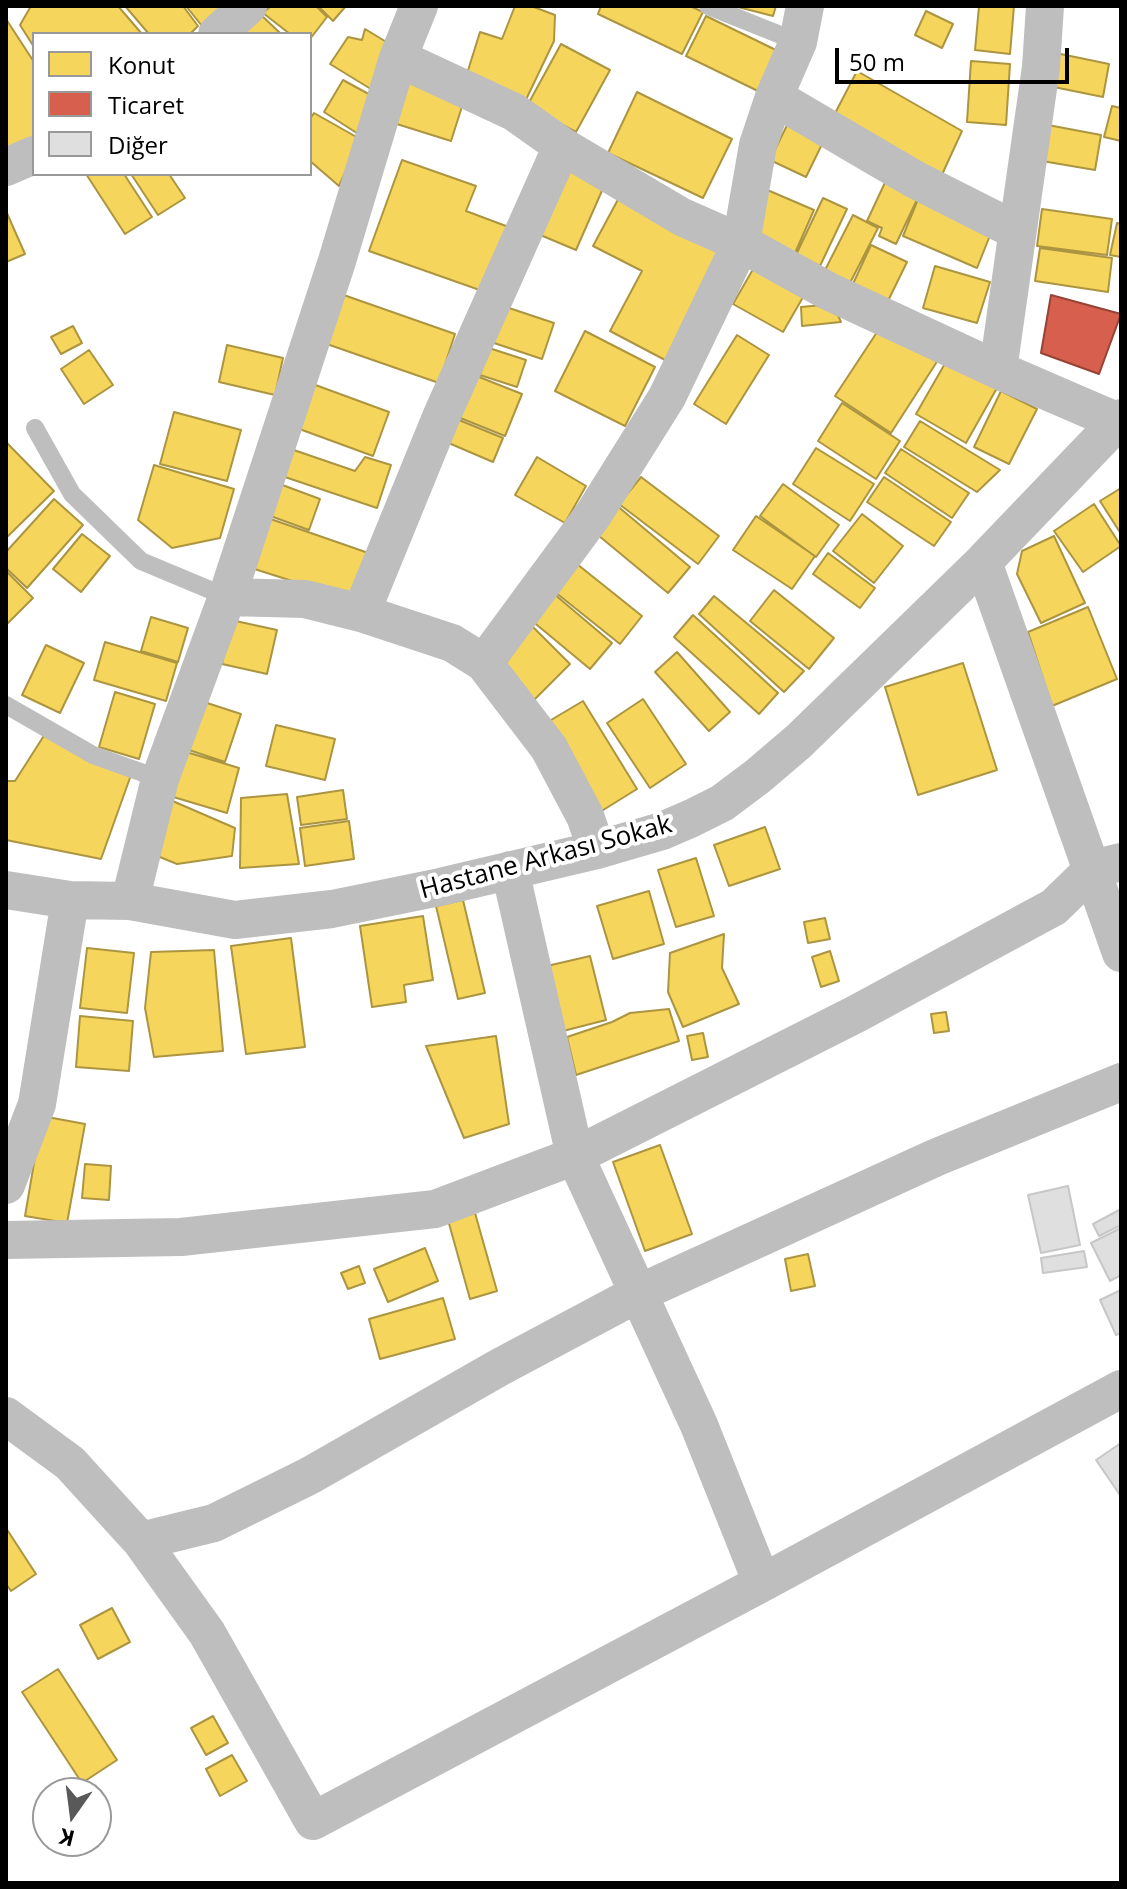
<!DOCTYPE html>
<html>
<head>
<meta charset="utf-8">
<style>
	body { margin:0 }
	#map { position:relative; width:1127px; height:1889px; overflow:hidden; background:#fff; font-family:"Open Sans",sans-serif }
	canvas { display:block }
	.frame { position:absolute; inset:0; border:8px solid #000; pointer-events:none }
	.legend { position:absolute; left:32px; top:32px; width:280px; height:144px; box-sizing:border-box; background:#fff; border:2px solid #999; margin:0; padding:10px 14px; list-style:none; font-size:24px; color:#000 }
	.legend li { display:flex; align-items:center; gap:16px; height:40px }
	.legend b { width:40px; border:2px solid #999 }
	.north { position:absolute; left:32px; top:1777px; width:80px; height:80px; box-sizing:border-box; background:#fff; border:2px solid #999; border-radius:50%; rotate:194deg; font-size:22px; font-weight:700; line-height:32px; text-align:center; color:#000 }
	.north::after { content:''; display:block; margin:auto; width:28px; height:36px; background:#595959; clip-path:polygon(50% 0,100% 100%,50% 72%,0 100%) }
	.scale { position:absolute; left:835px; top:48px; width:234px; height:36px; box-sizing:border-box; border:4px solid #000; border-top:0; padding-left:10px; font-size:24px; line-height:28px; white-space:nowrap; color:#000; -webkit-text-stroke:6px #fff; paint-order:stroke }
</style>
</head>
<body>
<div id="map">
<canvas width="1127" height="1889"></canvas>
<div class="frame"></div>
<ul class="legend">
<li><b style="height:22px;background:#f6d55c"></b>Konut</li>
<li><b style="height:22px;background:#d6604d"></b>Ticaret</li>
<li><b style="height:22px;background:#dfdfdf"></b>Diğer</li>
</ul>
<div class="north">K</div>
<div class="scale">50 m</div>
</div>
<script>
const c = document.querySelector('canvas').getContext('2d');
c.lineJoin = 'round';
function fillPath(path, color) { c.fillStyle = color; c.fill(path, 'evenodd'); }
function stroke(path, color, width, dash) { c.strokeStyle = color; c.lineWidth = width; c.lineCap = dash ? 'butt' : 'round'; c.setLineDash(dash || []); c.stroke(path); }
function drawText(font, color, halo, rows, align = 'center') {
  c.font = font + ' "Open Sans",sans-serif'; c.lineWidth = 8; c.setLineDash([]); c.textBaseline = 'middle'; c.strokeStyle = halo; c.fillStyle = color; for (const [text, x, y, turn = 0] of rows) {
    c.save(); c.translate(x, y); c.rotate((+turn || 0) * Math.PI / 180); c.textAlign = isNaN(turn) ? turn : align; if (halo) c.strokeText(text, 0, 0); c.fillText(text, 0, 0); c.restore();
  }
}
const homes = new Path2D(`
	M31,6H118L142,34H34V47L20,25Z
	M125,6H183L198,26L190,34H149Z
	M186,6H229L202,26Z
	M271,6H316L327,17L310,39V34H290L263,13Z
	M318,6H346L333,21Z
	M515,6H531L555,15L554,41L522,108L465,80L480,32L502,39Z
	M601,6H690L703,12L682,54L598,14Z
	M734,6H776L773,16Z
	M979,6H1014L1010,54L975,50Z
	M926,11L953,24L942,48L915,35Z
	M259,13L281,34H238Z
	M706,16L780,52L760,92L686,56Z
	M6,19L34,62V145L6,158Z
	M365,29L398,49L379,94L330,64L348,37L362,40Z
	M561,44L610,70L576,132L527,106Z
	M1051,52L1109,64L1103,97L1044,85Z
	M971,61L1010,64L1006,125L967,122Z
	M400,70L467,91L451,141L384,120Z
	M857,71L962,131L940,179L830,123Z
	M343,80L376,98L363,137L324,112Z
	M637,92L732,139L703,198L608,153Z
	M1112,106L1121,108V141L1104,137Z
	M314,113L360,139L339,186L310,161V119Z
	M792,115L828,132L806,177L770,160Z
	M1048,125L1101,135L1095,170L1042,161Z
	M402,160L476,186L466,211L514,229L491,294L369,251Z
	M571,161L608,177L576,250L538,234Z
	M86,174H124L152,217L125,234Z
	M131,174H169L185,198L158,215Z
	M889,174L922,189L896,244L879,236L882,228L867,221Z
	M765,189L814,210L795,253L747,231Z
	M622,192L726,247L667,361L610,331L642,271L593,246Z
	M919,197L993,228L977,268L903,236Z
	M823,198L847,209L820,266L796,255Z
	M1042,209L1112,219L1107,255L1037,246Z
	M6,211L25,254L6,262Z
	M853,215L878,228L848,287L823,274Z
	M1117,223L1121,224V257L1110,255Z
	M871,245L907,262L887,303L852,286Z
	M1040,248L1112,258L1108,292L1035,281Z
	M756,264L806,292L783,332L733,304Z
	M935,266L990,282L977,323L923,308Z
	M338,293L455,334L439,383L321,342Z
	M494,303L554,323L542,359L482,339Z
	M833,304L841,322L802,326L801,307Z
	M885,320L940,357L891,433L835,396Z
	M73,326L82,343L61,354L51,337Z
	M585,331L655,367L625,426L555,391Z
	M737,335L769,355L726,424L694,404Z
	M227,345L283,358L275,395L219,382Z
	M489,348L526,360L517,387L480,375Z
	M89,350L113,385L84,404L61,369Z
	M947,360L997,388L966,443L916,414Z
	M464,371L522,394L505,436L448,413Z
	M310,383L389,412L373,456L294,427Z
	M1001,391L1037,409L1009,464L974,447Z
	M842,403L900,441L876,479L818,441Z
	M174,412L241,430L227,481L160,464Z
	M454,418L503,438L493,462L444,441Z
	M920,421L1000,470L977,492L904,447Z
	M6,442L54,491L6,538Z
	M285,447L355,471L365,457L391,465L377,508L276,474Z
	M816,448L874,484L850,521L793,484Z
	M901,449L969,493L952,518L885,473Z
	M537,457L586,486L565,523L515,495Z
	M154,465L234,489L220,538L172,548L138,520Z
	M641,477L719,536L698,564L619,504Z
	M884,477L951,522L934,546L867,502Z
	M277,483L320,499L309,530L265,514Z
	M783,484L839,525L816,557L760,516Z
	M1121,488V534L1100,501Z
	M54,499L83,525L27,588L6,568V552Z
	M615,504L690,567L668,593L593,531Z
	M1094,504L1121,546L1083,572L1054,531Z
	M862,514L903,546L874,583L833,551Z
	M259,515L377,556L361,603L242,565Z
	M756,516L815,556L792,589L733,550Z
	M82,534L110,556L81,592L53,569Z
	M1054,536L1085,603L1041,623L1017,574L1022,551Z
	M828,553L875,588L860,608L813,574Z
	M572,560L642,616L620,644L550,588Z
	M6,571L33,598L6,625Z
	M547,588L612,643L590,669L525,615Z
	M774,590L834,638L809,669L750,621Z
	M714,596L804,671L784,692L699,614Z
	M1088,607L1117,679L1052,706L1028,632Z
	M693,615L778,693L759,714L674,637Z
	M151,617L188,628L178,662L141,651Z
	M231,620L277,630L267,674L222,664Z
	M533,627L570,664L533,701L496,663Z
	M105,642L177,663L166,701L94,680Z
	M46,645L84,663L60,713L22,695Z
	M677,652L730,712L709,731L655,672Z
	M963,663L997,770L918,795L885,687Z
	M115,692L155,704L139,759L99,747Z
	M643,699L686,764L650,788L607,723Z
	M583,701L637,789L600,812L546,723Z
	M204,702L241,714L225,762L189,750Z
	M276,725L335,739L325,780L266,766Z
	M45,734L131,775L101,859L6,840V781H15Z
	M183,751L239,768L227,813L170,796Z
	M343,790L347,819L301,825L297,797Z
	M287,794L299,864L240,868L241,798Z
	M161,796L235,828L232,856L177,864L150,853Z
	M349,821L354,859L305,866L300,828Z
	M765,827L780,869L729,886L714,845Z
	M696,858L714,916L676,927L658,870Z
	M649,891L664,944L613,959L597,906Z
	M463,900L485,993L458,999L436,906Z
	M423,916L433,980L404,985L406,1002L372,1007L360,926Z
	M825,918L830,939L808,943L804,922Z
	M724,934L722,968L739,1004L683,1027L668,992L670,953Z
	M291,938L305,1047L246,1054L231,946Z
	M87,948L134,953L127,1013L80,1008Z
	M214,950L223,1051L154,1057L145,1008L151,952Z
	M830,951L839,981L821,987L812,957Z
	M590,956L606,1020L563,1031L547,966Z
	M669,1009L679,1041L576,1075L567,1037L612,1022L630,1013Z
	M946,1012L949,1031L934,1033L931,1014Z
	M80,1016L133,1021L129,1071L76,1067Z
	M703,1033L708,1057L692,1060L687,1036Z
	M496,1036L509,1124L464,1138L426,1046Z
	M42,1116L85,1124L67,1223L25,1216Z
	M660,1145L692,1234L645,1251L613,1162Z
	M85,1164L111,1166L109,1200L82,1198Z
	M475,1213L497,1291L470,1299L448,1220Z
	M425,1248L438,1281L388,1302L374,1269Z
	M808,1254L815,1286L791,1291L785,1259Z
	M359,1266L365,1283L348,1289L341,1273Z
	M443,1298L455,1339L380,1359L369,1319Z
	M6,1528L36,1574L11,1591L6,1584Z
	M112,1608L130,1642L98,1659L80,1625Z
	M58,1669L117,1760L82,1783L22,1692Z
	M213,1716L228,1743L206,1755L191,1728Z
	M232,1755L247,1781L220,1796L206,1769Z`);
const shops = new Path2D(`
	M1051,295L1121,314L1099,374L1041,353Z`);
const building = new Path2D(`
	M1068,1186L1080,1245L1041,1253L1028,1195Z
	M1121,1209V1225L1099,1236L1093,1224Z
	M1121,1228V1275L1110,1281L1091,1243Z
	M1084,1251L1087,1267L1043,1273L1041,1258Z
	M1121,1290V1333L1116,1335L1100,1300Z
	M1121,1443V1495H1120L1096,1460Z`);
const service = new Path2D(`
	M708,6L798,42
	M35,428L72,494L141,561L227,597
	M6,705L93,755L160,779`);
const minor = new Path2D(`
	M217,34L248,6
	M398,58L514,112L562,146L682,217L741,243L828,291L998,370L1116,421L1121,420
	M774,97L914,179L1017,231
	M6,167L34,155
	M998,370L1041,67L1045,6
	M983,562L1121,953
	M227,597L305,599L361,613L452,643L484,663L549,748L585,816L597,850
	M361,613L442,415L562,146
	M484,663L593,515L667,397L741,243L758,145L774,97L798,42L805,6
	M510,870L575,1156L699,1425L762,1583
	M6,890L70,900L130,901L235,920L332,909L440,887L597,850L662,831L692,818L722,803L758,776L799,741L983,562L1121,418
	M130,901L160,779L227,597L337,261L398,58L419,6
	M6,1185L37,1104L70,900
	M6,1240L181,1237L435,1209L575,1156L856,1014L1054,907L1093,869L1121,862
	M6,1416L70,1463L141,1541L207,1633L313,1821L762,1583L1121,1389
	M141,1541L214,1523L309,1476L500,1367L637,1294L937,1157L1121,1082`);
const streetNames = [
	["Hastane Arkası Sokak",546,858,-15]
];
fillPath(homes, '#f6d55c');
stroke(homes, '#ac9540', 2);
fillPath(shops, '#d6604d');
stroke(shops, '#964336', 2);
fillPath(building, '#dfdfdf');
stroke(building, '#c7c7c7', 2);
stroke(service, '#bebebe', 18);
stroke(minor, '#bebebe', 38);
drawText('26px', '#000', '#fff', streetNames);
</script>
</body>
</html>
